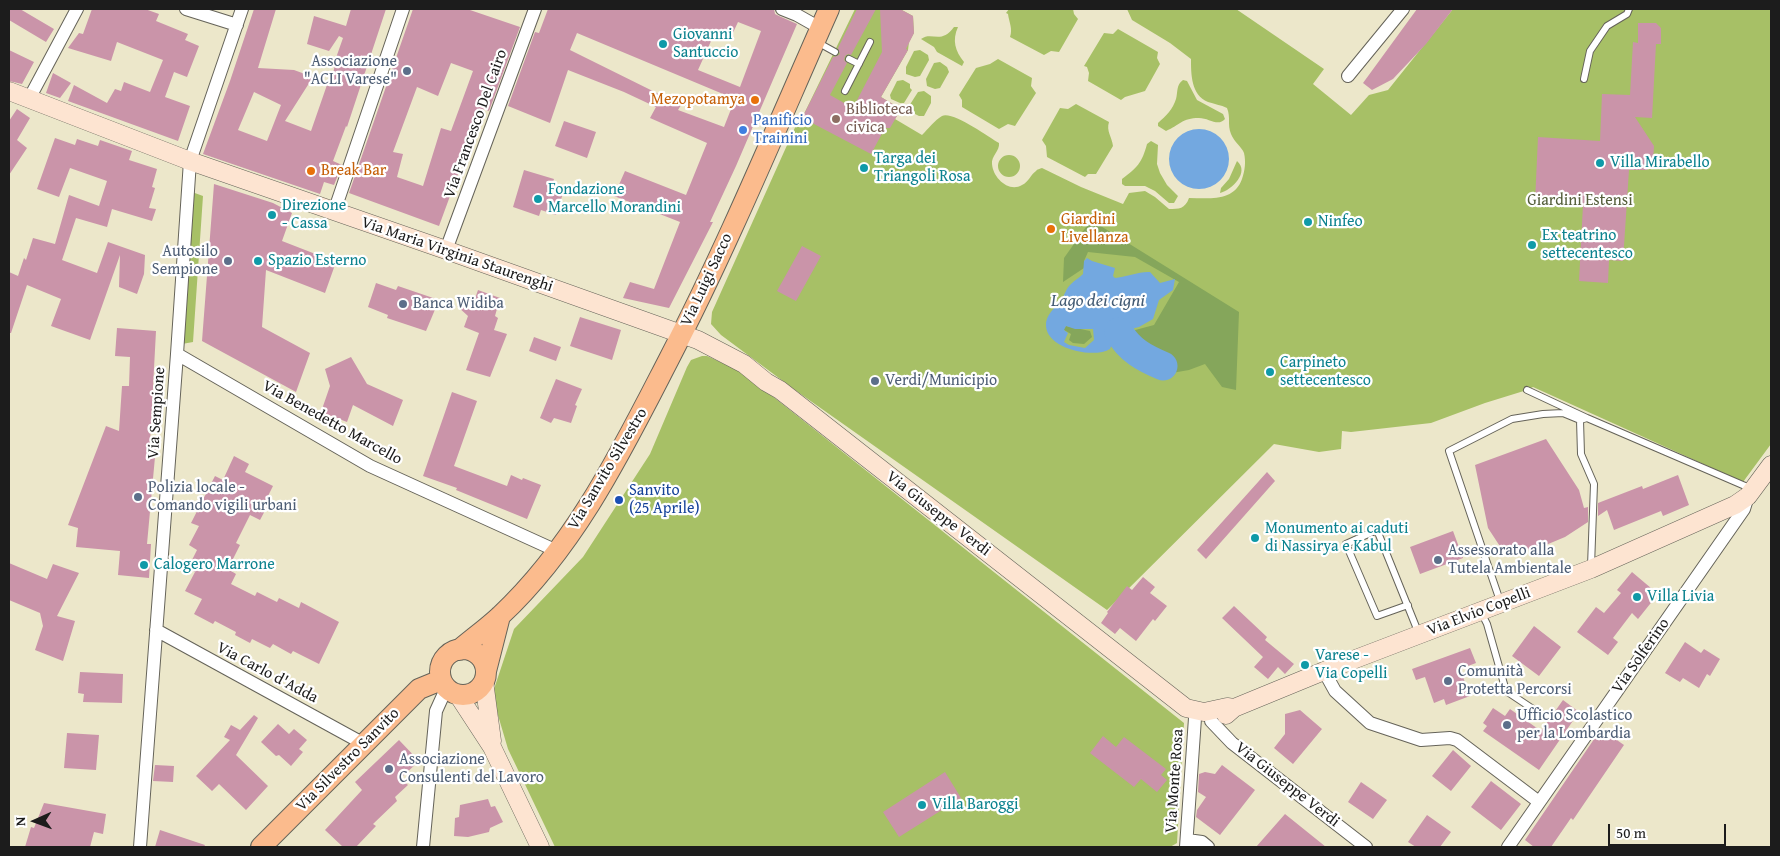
<!DOCTYPE html>
<html>
<head>
<meta charset="utf-8">
<style>
	body { margin:0 }
	#map { position:relative; width:1780px; height:856px; overflow:hidden; background:#ece7ca; font-family:"Gentium Book Plus",serif }
	canvas { display:block }
	.frame { position:absolute; inset:0; border:10px solid #1c1c1c; pointer-events:none }
	.north { position:absolute; left:10px; top:796px; width:50px; height:50px; -webkit-text-stroke:4px #fff; paint-order:stroke; rotate:268deg; font-size:14px; font-weight:700; line-height:20px; text-align:center; color:#1c1c1c }
	.north::after { content:''; display:block; margin:auto; width:18px; height:22px; background:#1c1c1c; clip-path:polygon(50% 0,100% 100%,50% 72%,0 100%) }
	.scale { position:absolute; left:1608px; top:824px; width:118px; height:22px; box-sizing:border-box; border:2px solid #1c1c1c; border-top:0; padding-left:6px; font-size:15px; line-height:18px; white-space:nowrap; color:#1c1c1c; -webkit-text-stroke:4px #fff; paint-order:stroke }
</style>
</head>
<body>
<div id="map">
<canvas width="1780" height="856"></canvas>
<div class="frame"></div>
<div class="north">N</div>
<div class="scale">50 m</div>
</div>
<script>
const c = document.querySelector('canvas').getContext('2d');
c.lineJoin = 'round';
function fillPath(path, color) { c.fillStyle = color; c.fill(path, 'evenodd'); }
function stroke(path, color, width, dash) { c.strokeStyle = color; c.lineWidth = width; c.lineCap = dash ? 'butt' : 'round'; c.setLineDash(dash || []); c.stroke(path); }
function drawText(font, color, halo, rows, align = 'center') {
  c.font = font + ' "Gentium Book Plus",serif'; c.lineWidth = 4.5; c.setLineDash([]); c.textBaseline = 'middle'; c.strokeStyle = halo; c.fillStyle = color; for (const [text, x, y, turn = 0] of rows) {
    c.save(); c.translate(x, y); c.rotate((+turn || 0) * Math.PI / 180); c.textAlign = isNaN(turn) ? turn : align; if (halo) c.strokeText(text, 0, 0); c.fillText(text, 0, 0); c.restore();
  }
}
const green = new Path2D(`
	M855,9H900L913,16L914,33L909,42L908,50L881,97L901,109L895,119L922,135C928,129 935,120 942,116C953,111 988,137 999,143C1000,151 991,156 992,164C993,178 1009,193 1022,185C1029,182 1030,175 1036,171C1037,169 1040,169 1042,168L1081,187L1123,204L1129,193L1145,191L1155,197L1169,209C1179,209 1185,209 1189,198C1209,198 1234,202 1242,179C1245,170 1246,162 1244,153C1242,147 1234,142 1231,134C1227,124 1231,118 1227,108C1221,105 1214,104 1208,102C1191,95 1191,74 1191,59L1170,43L1132,20L1127,9H1236L1324,69L1313,84L1351,115L1369,95L1388,90L1453,9H1771V444L1743,482L1533,387L1527,390L1485,403L1431,423L1351,432L1342,431L1341,449L1319,452L1274,444L1107,610L795,390L721,335L711,324L712,312L797,123L803,116Z
	M1009,9H1073L1074,14L1078,19L1059,52L1051,51L1044,55L1010,37C1013,29 1009,22 1008,14L1006,13Z
	M954,27H958C952,40 955,51 964,62L962,66L937,52L934,47L921,39C932,31 941,45 954,27Z
	M1118,29L1158,52L1157,58L1160,64L1145,91L1125,97L1121,100L1088,81L1089,73L1087,67L1084,66L1104,33L1113,34Z
	M920,50L928,55L929,60L920,76L915,77L906,74V67L914,51Z
	M998,59L1032,78L1031,86L1036,93L1015,126L1008,124L999,129L962,107V100L959,95L976,68L990,64Z
	M940,62L947,67L949,72L940,88L935,89L927,86L926,79L934,63Z
	M903,80L910,84V88L912,90L904,103H900L891,99L890,95L897,81Z
	M1183,80L1187,81L1197,100L1223,114L1225,119C1218,127 1209,118 1199,118C1182,118 1180,125 1166,131L1158,126V123C1166,116 1173,109 1176,99C1178,92 1176,85 1183,80Z
	M924,91L931,96V103L924,116H919L911,112L912,108L909,106L918,92Z
	M1076,104L1109,122C1106,131 1112,137 1113,146L1096,174H1088L1085,177L1047,157L1046,146L1042,140L1060,108L1068,109Z
	M1151,141L1158,145L1157,164L1160,173L1167,185L1178,196L1174,203H1169L1155,191L1145,186H1125L1122,184V179C1137,168 1142,163 1147,144Z
	M998 166a11 11 0 1 1 22 0a11 11 0 1 1-22 0Z
	M1237,161C1250,172 1232,190 1220,193L1221,188L1229,179Z
	M192,192L203,196L193,342L182,344Z
	M702,356H707L742,372L1184,723L1177,843L1170,847H555L508,749L492,695L514,629L583,557L650,454L687,367L691,360Z`);
const forest = new Path2D(`
	M1091,220L1239,312L1236,390L1222,387L1205,364L1189,370L1166,374L1145,368L1126,358L1112,339L1124,333L1154,325L1179,282L1135,257L1088,252L1084,261V268L1063,282L1064,258Z
	M1066,326L1090,331L1092,337L1084,344L1073,343L1069,340L1071,334L1064,330V328Z`);
const water = new Path2D(`
	M1169 159a30 30 0 1 1 60 0a30 30 0 1 1-60 0Z
	M1087,258L1092,261L1115,268L1113,276L1115,278C1125,277 1141,271 1150,272L1160,283L1175,279L1173,290L1159,300L1153,319L1139,327L1119,332L1115,336L1110,349C1094,359 1047,349 1046,326C1045,315 1056,307 1061,300C1065,295 1066,288 1071,284C1075,280 1079,278 1083,274L1084,261ZM1066,326L1075,329H1093L1094,340L1085,348L1069,345L1064,342L1068,333L1064,330Z`);
const river = new Path2D(`
	M1119,332C1129,350 1144,358 1163,366`);
const building = new Path2D(`
	M9,9H20L54,29L46,42L9,20Z
	M92,9H145L159,14L156,21L188,34L185,40L199,46L187,77L174,72L165,97L190,106L178,141L68,101L74,85L107,103L115,89L121,91L124,82L150,92L163,60L117,42L111,61L68,48L79,33L83,34Z
	M254,9H276L258,68L294,70L313,77L285,121L311,131L328,82L331,83L337,55L343,38L339,36L329,51L307,44L314,16L346,26L351,9H386L347,127L346,126L333,161L342,165L334,185L324,182L320,194L203,154L230,81ZM254,92L281,105L267,141L238,130Z
	M413,9H467L520,27L489,111L482,109L439,226L349,193ZM451,63L473,71L451,131L441,128L423,186L397,177L403,154L393,152L417,87L438,96Z
	M548,9H774L775,14L779,16L797,24L736,166L710,222H713L669,308L623,298L630,282L654,289L680,222L614,196L625,171L686,195L707,143L650,118L656,107L624,92L568,70L550,123L508,106L535,32L539,33ZM738,22L761,31L740,87L698,70L716,30L731,37ZM577,33L735,99L724,127L678,110L681,105L570,50Z
	M857,9H876L851,55L848,54L845,56L844,60L847,63L830,95L853,108L882,52L880,9H900L913,16L914,33L906,49L908,50L881,97L901,109L890,128H885L871,154L814,124L803,116L833,57L837,56L840,54L838,48Z
	M1417,9H1453L1426,44L1393,79L1372,90L1363,83Z
	M1638,23H1656L1661,28V44H1656L1652,118L1635,117L1654,146L1653,161L1647,170H1629L1623,261L1609,260L1608,283L1579,281L1583,205L1535,202L1538,137L1600,141L1602,94L1630,95L1633,42L1638,43Z
	M9,50L34,62L22,84L9,81Z
	M53,73L71,83L60,98L46,93Z
	M17,109L30,118L17,140L27,148L9,175V121Z
	M564,121L596,132L587,158L555,146Z
	M55,138L75,145L77,139L98,146L100,140L132,151L129,160L157,169L152,187L155,188L149,208L156,209L152,221L112,209L107,227L76,218L62,260L97,273L108,242L145,255L144,274L137,294L119,287L120,255L90,340L51,326L61,299L27,285L11,333H9V272L18,276L24,258L26,260L33,238L55,244L69,195L99,206L107,181L70,168L59,197L37,189Z
	M524,170L554,179L552,186L564,190L556,215L541,210L539,216L513,207Z
	M214,184L273,203L292,213L282,241L336,262L325,293L266,270L262,327L310,353L296,392L202,341Z
	M802,246L821,256L796,301L777,291Z
	M376,283L396,290L398,286L439,300L426,331L387,318L388,315L368,307Z
	M478,290L500,298L495,316L498,318L494,330L507,334L490,377L466,370L479,333L464,327L468,316L457,306L472,307Z
	M580,317L621,330L612,360L570,346Z
	M117,328L156,331L150,443L156,446L147,544H151L149,578L118,575L120,551L76,547L78,528L68,525L106,426L119,431L122,386H129L130,357L115,356Z
	M534,337L561,347L556,361L529,351Z
	M351,357L367,384L403,400L393,426L353,405L347,422L321,412L330,386L325,369Z
	M556,379L582,389L575,405L577,406L571,423L554,418L551,423L540,418Z
	M452,392L477,401L454,466L507,486L511,475L522,480L523,478L541,485L527,519L456,490L457,488L423,476Z
	M1546,439L1579,490L1584,508L1588,507V522L1565,537L1541,547L1505,554L1488,528L1475,465Z
	M234,456L249,464L245,472L273,486L264,504L268,505L260,520L250,515L236,543L240,545L228,569L236,574L231,584L255,596L257,592L277,602L279,598L299,608L301,602L339,622L319,664L293,651L291,654L273,644L270,648L252,639L250,643L235,635L236,632L215,621L213,624L194,614L202,599L185,591L195,572L188,568L197,550L189,545L199,526L191,523L215,476L223,480Z
	M1267,472L1275,481L1206,559L1197,550Z
	M1678,475L1689,505L1663,516L1661,511L1614,530L1607,510L1598,516V503L1642,486L1643,489Z
	M1453,531L1463,558L1420,574L1410,547Z
	M9,563L47,579L53,564L79,573L57,616L75,621L63,661L35,650L43,626L40,613L9,600Z
	M1632,572L1658,594L1638,619L1632,613L1613,638L1618,642L1608,655L1577,632L1596,607L1604,613L1621,593L1617,590Z
	M1143,577L1155,587L1150,593L1167,606L1155,621L1153,619L1136,641L1120,628L1115,634L1101,623L1108,613L1107,612L1127,586L1132,590Z
	M1234,606L1267,637L1265,640L1294,664L1285,674L1278,667L1268,679L1254,667L1263,657L1222,618Z
	M1534,626L1561,647L1539,676L1512,656Z
	M1685,642L1701,653L1704,649L1720,659L1710,676L1707,674L1699,688L1683,678L1680,682L1665,673Z
	M1470,648L1476,663L1460,669L1470,696L1446,705L1444,699L1434,703L1425,677L1416,680L1412,669Z
	M80,672L123,674L122,703L83,702L84,694L78,693Z
	M1563,700L1579,712L1539,770L1483,731L1487,726L1483,723L1493,708L1505,716L1510,709L1541,731Z
	M1300,710L1322,729L1293,764L1274,748L1285,734V714Z
	M254,715L258,718L236,755L268,786L246,810L219,784L212,791L196,776L230,740L224,737L231,725L240,730Z
	M278,724L289,734L294,729L307,740L299,749L303,752L291,766L279,755L276,756L261,742Z
	M1601,729L1624,745L1573,820L1571,818L1551,847H1534L1525,840Z
	M67,733L99,735L96,770L64,768Z
	M1103,736L1116,747L1124,737L1166,769L1161,775L1167,780L1157,792L1141,779L1134,787L1090,753Z
	M399,740L419,761L401,778L408,785L395,797L397,801L373,824L376,826L356,847H343L325,830L362,790L355,782Z
	M1453,750L1471,766L1451,791L1432,776Z
	M155,765L174,766L173,782L153,781Z
	M1222,765L1255,790L1220,835L1196,817L1197,810L1206,797L1198,792L1199,774L1205,772L1215,774Z
	M945,772L961,798L899,837L883,812Z
	M1491,781L1521,804L1501,830L1471,807Z
	M1361,782L1387,800L1373,819L1348,802Z
	M488,799L491,807L495,806L503,822L490,828L489,832L468,837L454,836L455,818L459,817L460,805Z
	M44,803L106,814L103,834L94,832L90,847H25L31,827L34,828Z
	M1285,814L1326,847H1256Z
	M1427,815L1451,832L1440,847H1416L1408,842Z
	M160,830L205,845L204,847H155Z`);
const lane = new Path2D(`
	M817,42L835,52
	M849,59L859,64
	M1584,79L1590,51L1607,26L1627,14L1629,9
	M845,91L870,42
	M1527,390L1587,418L1752,489
	M1580,420L1581,454L1594,484L1591,566
	M1504,601L1498,595L1449,451L1512,419L1543,414L1563,413L1580,420L1587,418
	M1408,605L1377,616L1346,544L1377,530L1419,634
	M1481,612L1487,624L1506,691L1536,711`);
const street = new Path2D(`
	M186,9L237,25
	M782,9L797,15L820,28
	M1348,76L1403,9
	M29,99L77,9
	M334,212L403,9
	M446,250L535,9
	M177,354L370,466L557,551
	M156,630L364,744
	M1324,671L1335,691L1370,723L1421,740L1450,738L1457,740L1539,802
	M1211,721L1232,743L1366,847
	M1187,840L1202,842L1208,847
	M140,847L177,354L190,161L242,9
	M423,847L436,711L446,689
	M1186,847L1195,718
	M1508,847L1744,509L1748,496`);
const secondary = new Path2D(`
	M9,91L190,161L446,250L698,340L744,364L766,382L780,390L1186,708L1204,712L1227,707L1234,708
	M484,681L492,741
	M458,695L492,747L540,847
	M1226,715L1234,708L1324,671L1591,569L1735,505L1748,496L1771,465`);
const primary = new Path2D(`
	M440 672a23 23 0 1 1 46 0a23 23 0 1 1-46 0Z
	M459,650C472,639 487,628 500,616C576,545 622,450 669,359C728,245 777,126 829,9
	M486,671L500,616
	M261,847L419,689L441,680`);
const markers = [
	[663,44,5,"#0f9aa8"],
	[407,71,5,"#5c6f8a"],
	[755,100,5,"#e8710a"],
	[836,119,5,"#8d6e63"],
	[743,130,5,"#3f7fe0"],
	[1600,163,5,"#0f9aa8"],
	[864,168,5,"#0f9aa8"],
	[311,171,5,"#e8710a"],
	[538,199,5,"#0f9aa8"],
	[272,215,5,"#0f9aa8"],
	[1308,222,5,"#0f9aa8"],
	[1051,229,5,"#e8710a"],
	[1532,245,5,"#0f9aa8"],
	[228,261,5,"#5c6f8a"],
	[258,261,5,"#0f9aa8"],
	[403,304,5,"#5c6f8a"],
	[1270,372,5,"#0f9aa8"],
	[875,381,5,"#5c6f8a"],
	[138,497,5,"#5c6f8a"],
	[619,500,5,"#1a4fb4"],
	[1255,538,5,"#0f9aa8"],
	[1438,560,5,"#5c6f8a"],
	[144,565,5,"#0f9aa8"],
	[1637,597,5,"#0f9aa8"],
	[1305,665,5,"#0f9aa8"],
	[1448,681,5,"#5c6f8a"],
	[1507,725,5,"#5c6f8a"],
	[389,769,5,"#5c6f8a"],
	[922,805,5,"#0f9aa8"]
];
const cultureNames = [
	["Giovanni",673,35],
	["Santuccio",673,53],
	["Targa dei",874,159],
	["Triangoli Rosa",874,177],
	["Villa Mirabello",1610,163],
	["Fondazione",548,190],
	["Marcello Morandini",548,208],
	["Direzione",282,206],
	["- Cassa",282,224],
	["Ninfeo",1318,222],
	["Ex teatrino",1542,236],
	["settecentesco",1542,254],
	["Spazio Esterno",268,261],
	["Carpineto",1280,363],
	["settecentesco",1280,381],
	["Monumento ai caduti",1265,529],
	["di Nassirya e Kabul",1265,547],
	["Calogero Marrone",154,565],
	["Villa Livia",1647,597],
	["Varese -",1315,656],
	["Via Copelli",1315,674],
	["Villa Baroggi",932,805]
];
const serviceNames = [
	["Associazione",397,62,"right"],
	["\"ACLI Varese\"",397,80,"right"],
	["Autosilo",218,252,"right"],
	["Sempione",218,270,"right"],
	["Banca Widiba",413,304],
	["Verdi/Municipio",885,381],
	["Polizia locale -",148,488],
	["Comando vigili urbani",148,506],
	["Assessorato alla",1448,551],
	["Tutela Ambientale",1448,569],
	["Comunità",1458,672],
	["Protetta Percorsi",1458,690],
	["Ufficio Scolastico",1517,716],
	["per la Lombardia",1517,734],
	["Associazione",399,760],
	["Consulenti del Lavoro",399,778]
];
const foodNames = [
	["Mezopotamya",745,100,"right"],
	["Break Bar",321,171],
	["Giardini",1061,220],
	["Livellanza",1061,238]
];
const educationNames = [
	["Biblioteca",846,110],
	["civica",846,128]
];
const shopNames = [
	["Panificio",753,121],
	["Trainini",753,139]
];
const streetNames = [
	["Via Francesco Del Cairo",476,124,-70],
	["Via Maria Virginia Staurenghi",457,255,19],
	["Via Luigi Sacco",707,280,-65],
	["Via Sempione",157,413,-86],
	["Via Benedetto Marcello",332,423,29],
	["Via Sanvito Silvestro",608,469,-59],
	["Via Giuseppe Verdi",938,514,38],
	["Via Elvio Copelli",1479,612,-21],
	["Via Solferino",1641,656,-55],
	["Via Carlo d'Adda",267,673,28],
	["Via Silvestro Sanvito",348,760,-45],
	["Via Monte Rosa",1175,781,-86],
	["Via Giuseppe Verdi",1287,785,38]
];
const parkNames = [
	["Giardini Estensi",1580,201]
];
const transitNames = [
	["Sanvito",629,491],
	["(25 Aprile)",629,509]
];
const waterNames = [
	["Lago dei cigni",1098,301]
];
fillPath(green, '#a7c066');
fillPath(forest, '#85a65b');
fillPath(water, '#73a8e0');
stroke(river, '#73a8e0', 29);
fillPath(building, '#ca94a9');
stroke(lane, '#656359', 8);
stroke(street, '#656359', 14);
stroke(secondary, '#656359', 19);
stroke(primary, '#656359', 22);
stroke(lane, '#fff', 6);
stroke(street, '#fff', 12);
stroke(secondary, '#fde4d1', 18);
stroke(primary, '#fbbb8d', 20);
for (const [x, y, r, color] of markers) { const dot = new Path2D(); dot.arc(x, y, r, 0, 2 * Math.PI); c.fillStyle = color; c.fill(dot); stroke(dot, '#fff', 2); }
drawText('16px', '#0d838f', '#fff', cultureNames, 'left');
drawText('16px', '#4e5e75', '#fff', serviceNames, 'left');
drawText('16px', '#c56008', '#fff', foodNames, 'left');
drawText('16px', '#785e54', '#fff', educationNames, 'left');
drawText('16px', '#366cbe', '#fff', shopNames, 'left');
drawText('16px', '#1c1c1c', '#fff', streetNames);
drawText('16px', '#545e3a', '#fff', parkNames);
drawText('16px', '#164399', '#fff', transitNames, 'left');
drawText('italic 18px', '#435b74', '#fff', waterNames);
</script>
</body>
</html>
